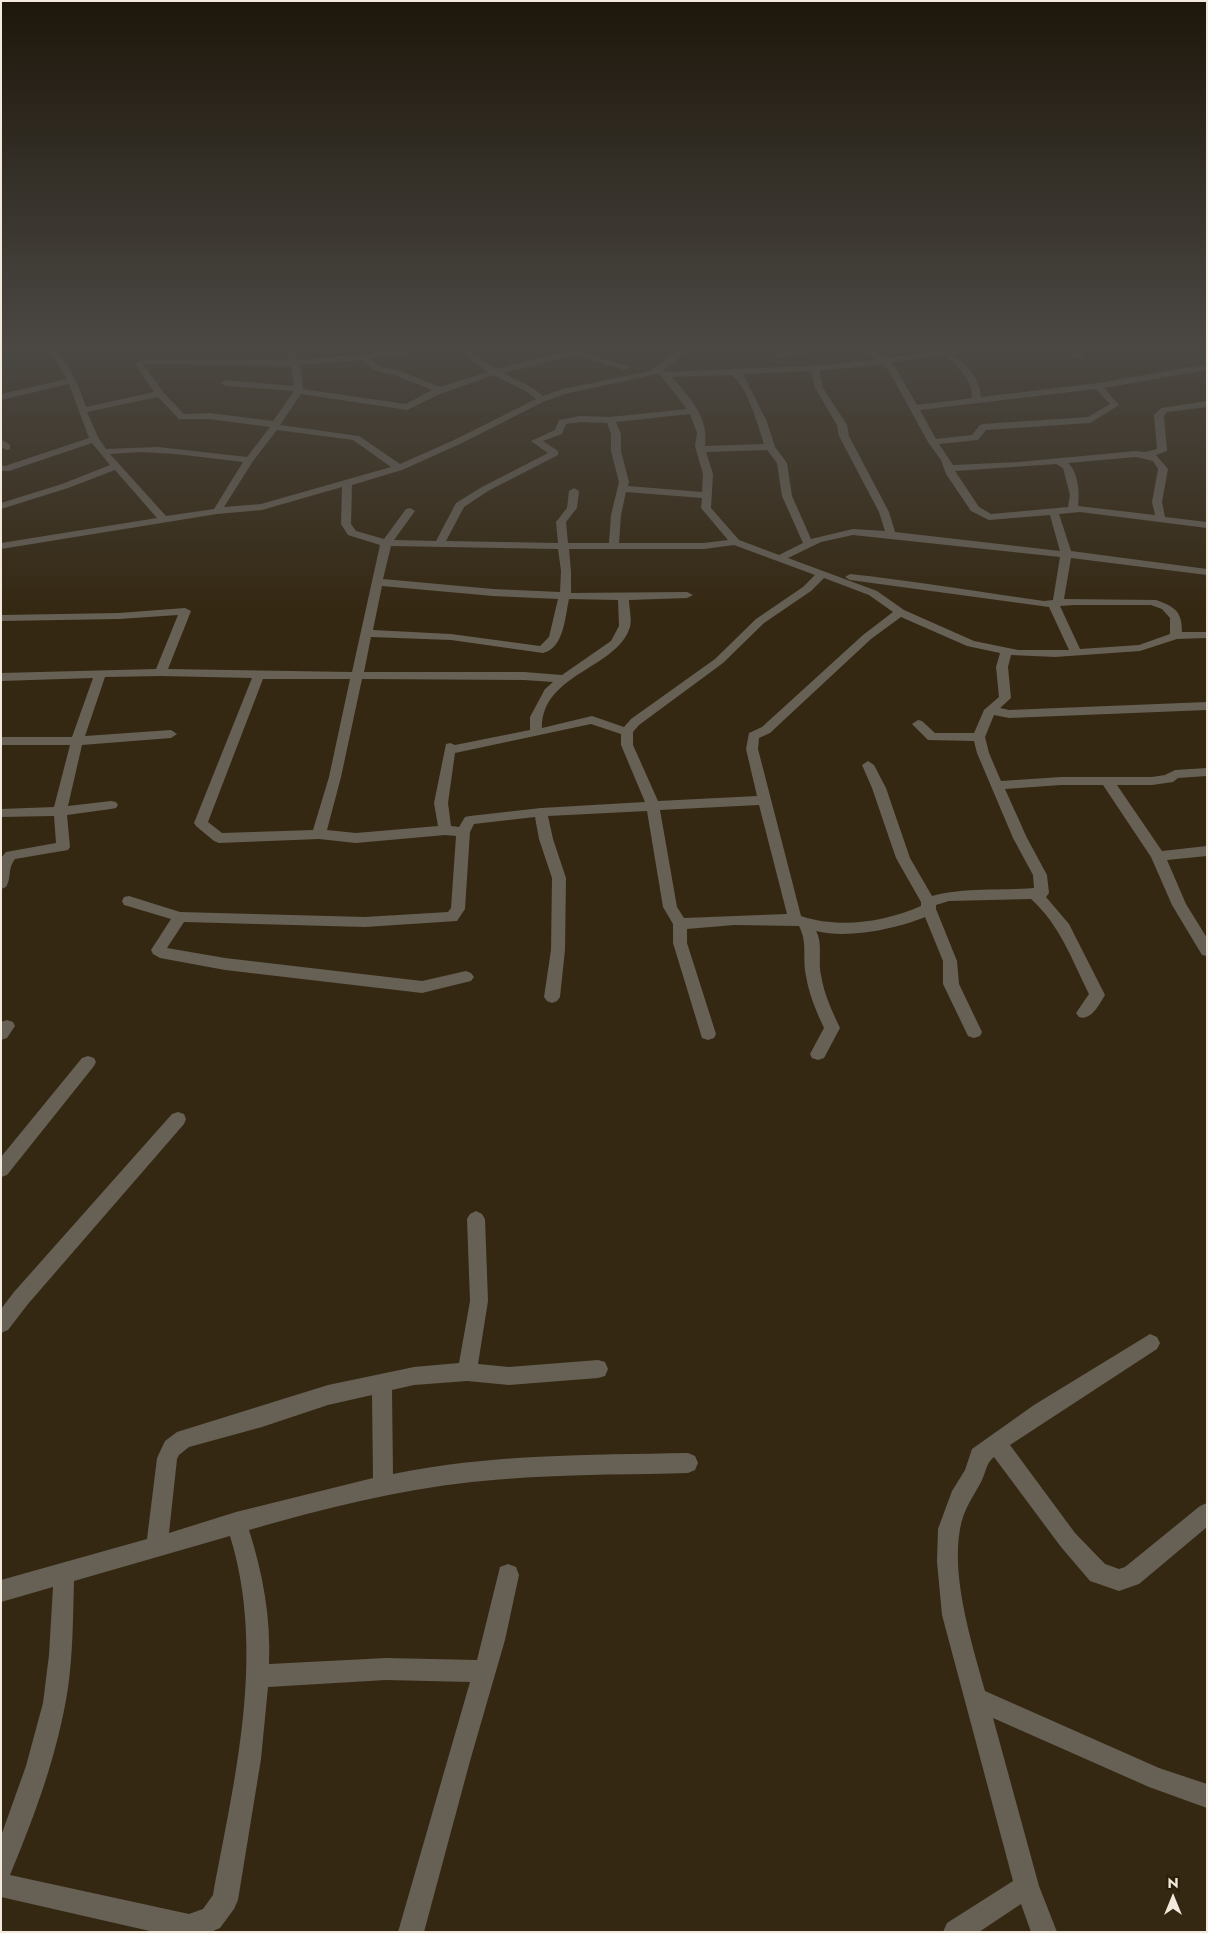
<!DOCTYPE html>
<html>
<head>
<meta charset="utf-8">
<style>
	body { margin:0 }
	#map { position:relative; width:1208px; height:1933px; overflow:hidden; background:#352812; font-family:Jost,sans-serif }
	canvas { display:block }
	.frame { position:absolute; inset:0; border:2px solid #f3eadd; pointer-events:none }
	.north { position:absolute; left:1148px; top:1873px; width:50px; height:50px; -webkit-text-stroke:4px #2b1e08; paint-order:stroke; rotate:0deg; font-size:14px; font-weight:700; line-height:20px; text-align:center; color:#f3eadd }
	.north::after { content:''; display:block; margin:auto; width:18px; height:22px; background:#f3eadd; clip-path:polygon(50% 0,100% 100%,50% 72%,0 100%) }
</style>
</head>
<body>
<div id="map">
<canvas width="1208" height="1933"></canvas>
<div class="frame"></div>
<div class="north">N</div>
</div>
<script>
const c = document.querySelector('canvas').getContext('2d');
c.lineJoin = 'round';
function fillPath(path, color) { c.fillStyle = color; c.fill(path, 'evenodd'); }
const minor = new Path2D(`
	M7,348H20L1,354V349Z
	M45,348H54C71,367 78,383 86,407L154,392L135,364L142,359L289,360L283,348H291L298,360L364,354L384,349L409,352L410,354L406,357L384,355L370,358L379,366L400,371L440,387L488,372L455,348H465L496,369L578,348H588L583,352L630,367L626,370L574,355L503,373L533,388L543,396L563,389L650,371L679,350L697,348L685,354L663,370L667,372L829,365L876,359L861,348H871L885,358L959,348H981L977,351L952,354C967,364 980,379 981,397L1098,383L1207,364V370L1104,388L1119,405L1090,423L986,430L978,440L939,444L953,465L1018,462L1136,451L1145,452L1157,449L1154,415L1161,408L1207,401V407L1167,412L1164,416L1167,451L1156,455L1168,469L1162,502L1165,517L1207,522V528L1080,512L1059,514L1071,551L1207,569V575L1071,558L1064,599L1156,600C1175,607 1182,611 1182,632H1207V638L1177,639L1140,651L1055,657L1011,655L1008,667L1011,698L1000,708L1009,710L1207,702V710L1009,718L994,715L985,737L989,753L1001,781L1061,777H1152L1165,775L1175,770L1207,768V776L1178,778L1173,782L1152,785H1117L1162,851L1207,846V856L1167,860L1186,904L1207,938V956L1202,955L1172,905L1151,857L1103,785H1061L1005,789L1027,838L1047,875L1049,893L1046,897L1069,924L1105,995C1099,1005 1091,1021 1079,1017L1076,1013L1089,994C1072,960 1060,925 1031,899L949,901L936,905V909L957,961L959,984L982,1032L980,1036L974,1038L968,1036L943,984V961L925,917C896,929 848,939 816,931C823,943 818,961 821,975C824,994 832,1011 840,1028L824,1058L818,1060L812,1058L810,1054L824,1028C816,1011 809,994 806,976C802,956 808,944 799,926L734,925L687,929V943L716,1034L714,1038L708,1040L702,1038L673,943V924L663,907L647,811L548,816L553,839L566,878L565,950L560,997L557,1001L552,1003L547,1001L544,997L551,950L552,878L539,839L535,817L474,824L470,832L465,909L457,921L365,927L184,922L167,948L225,958L422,981L466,971L471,973L474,977L471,981L422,993L225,970L160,958L153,954L151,950L171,919L124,905L122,901L124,897L129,896L180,912L365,917L448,912L451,908L456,836L445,835L356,843L319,839L219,843L214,841L196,826L194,823L252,678L161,676L105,677L85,736L171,730L177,734L171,738L82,745L68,806L111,801L116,802L118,805L116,808L111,809L67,815L70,847L68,850L15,859C7,870 12,877 6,887L1,889V858L6,852L56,843L54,816L1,817V809L54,807L70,745H1V737H72L93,678L1,681V673L156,669L178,615L119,619L1,621V615L119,613L185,608L191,611L168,669L352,672L380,545L348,535L341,524L342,487L262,510L217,514L1,549V543L157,518L115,470L68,488L1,509V503L62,484L110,465L92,443L9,471H1V465L5,466L89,438L69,384L1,400V394L67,379L56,361ZM943,355C958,365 972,379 972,398L917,405L897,370L890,362ZM362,360L373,370L394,375L432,390L406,404L303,389L300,365ZM146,364L291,366L294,386L225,380L221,383L225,386L294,391L273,421L209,413L184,414L163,392L144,365ZM881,364L889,371L928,442L941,460L946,474L971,511L989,520L1050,515L1060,551L895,532L889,512L849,436L847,425L823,388L819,371ZM811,371L815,388L837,425L839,436L879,512L885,531L853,529L811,539L792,496L787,463L775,447L767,422L743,374ZM657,374L662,377L687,409L610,417L580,416L559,420L555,430L531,441L548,453L482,487L456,503L436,541L394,540L415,511L410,508L406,509L384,539L356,531L351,524L352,485L402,470L460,444L545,401L565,394ZM494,375L527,392L536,399L454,440L400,464L359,436L280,425L301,394L407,410L440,394ZM731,375C747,385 758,425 764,444L705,446C709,417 690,398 672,377ZM1096,389L1110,404L1088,417L983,424L980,425L972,435L936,439L920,410ZM158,397L179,419H209L270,427L247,457L158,447L106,449L98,437L87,412ZM690,414L697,433L695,446L703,474L702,492L628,486L629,482L621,451V434L616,422ZM580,422L607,423L611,434V451L619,482L611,515L609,543H568L566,522L577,508L579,491L574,488L569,491L567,508L556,522L558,543L446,541L464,507L488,491L558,455V451L543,441L562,434L566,424ZM277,430L353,440L391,467L261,504L224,507L253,461ZM767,450L777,463L782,496L803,543L779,555L739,540L711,508L713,474L706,452ZM140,452L176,454L243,462L214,509L166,516L110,454ZM1136,457L1153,461L1158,469L1152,502L1155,515L1078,506C1080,494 1078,471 1068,463ZM1056,464L1063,468L1070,495L1068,507L991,514L979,507L955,471ZM626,492L702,498L701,508L728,540L704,543H619L621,515ZM853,535L1060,557L1053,600L1044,601C979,592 915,581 850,574L845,577L850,580L1049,607L1069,650H1018L974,641L904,610L877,591L788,558L821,542ZM734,545L815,575L803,587L756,619L715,659L631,719L624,727L592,716L542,728C542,673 617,669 630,627C632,620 629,607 629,600L687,598L693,595L687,592L571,593V571L569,549H704ZM391,546L558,549L561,571L560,592L493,589L383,579ZM824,578L869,595L893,612L863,635L762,727L749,733L746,749L757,796L658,801L633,745V732L639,725L723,663L764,623L811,591ZM382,586L493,596L558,599L549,637L540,646L451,634L373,630ZM569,599L618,600L619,626L611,641L562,675L524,672H364L371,637L451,640L543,653C564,648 565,617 569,599ZM1074,605H1151L1162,609L1170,618V634L1139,645L1080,649L1060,606ZM901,617L967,646L1000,653L996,667L999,697L984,710L974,733H935L922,721L918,720L912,724L928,740L974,741L977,753L1013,838L1033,875L1034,888C1002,891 963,887 932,896L910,858L886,788L874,765L868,761L862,765L872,788L896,858L921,902V906C884,922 840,929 801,916L758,749L759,738L770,733L871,639ZM263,679H350L329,777L313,830L222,833L208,822ZM362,679L524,680L553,682L545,689L530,717V730L455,745L450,743L446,744L434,803L438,826L356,833L327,830L341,777ZM591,724L621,734V745L645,802L541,808L470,816L465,817L459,827L451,826L448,803L455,753ZM759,805L787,914L684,918L677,907L660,810Z
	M803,348H813L809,352L777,358L773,355L777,352Z
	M1065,348H1074L1084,357L1077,359Z
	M1,439L10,445V449L7,450L1,447Z
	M7,1020L13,1022L15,1026L7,1038L1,1040V1022Z
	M88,1056L94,1058L96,1062L94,1066L7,1175L1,1177V1157L82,1058Z
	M178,1112L184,1114L186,1119L184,1124L28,1304L8,1330L1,1333V1309L14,1292L172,1114Z
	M476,1211L482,1214L485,1219L488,1301L478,1364L509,1367L598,1360L605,1362L608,1369L605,1376L598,1378L509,1385L467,1381L414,1385L392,1390L393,1474C490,1454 589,1455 688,1453L695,1456L698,1463L695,1470L688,1473C616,1475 544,1474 472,1482C396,1490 322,1509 249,1530C263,1574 271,1618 269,1664L386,1658L477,1660L500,1567L508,1564L516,1567L519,1575L505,1640L470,1761L424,1932H398L470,1682L386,1680L268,1687L261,1759L238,1900L234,1909L220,1928L211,1932H154L1,1897V1836L26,1766L43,1703L49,1655L53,1587L1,1602V1580L147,1539L157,1458L165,1441L177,1432L328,1385L414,1367L459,1363L470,1301L467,1219L470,1214ZM372,1395L373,1478L236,1512L169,1533L177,1459L179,1455L189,1447L262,1427L328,1405ZM230,1536C266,1653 235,1777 213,1895L203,1909L189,1914L10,1875C35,1815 58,1753 68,1688C73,1653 73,1617 74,1581Z
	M1150,1334L1157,1337L1160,1343L1157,1349L1010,1445L1075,1533L1105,1564L1119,1569L1125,1567L1200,1506L1207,1503V1527L1139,1584L1119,1591L1090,1581L1061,1547L994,1457C985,1464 986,1474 980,1484C972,1498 963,1511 960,1529C951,1578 972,1644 985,1691L1159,1768L1207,1784V1808L1149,1787L993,1718L1039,1886L1057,1932H1031L1021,1904L979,1932H943L947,1923L1013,1881L942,1615L937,1562L938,1529L952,1491L965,1470L972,1449L1034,1405Z`);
fillPath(minor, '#666055');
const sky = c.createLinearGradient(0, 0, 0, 619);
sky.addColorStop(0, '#1d160a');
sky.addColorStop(0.56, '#4b4844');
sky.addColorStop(1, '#4b484400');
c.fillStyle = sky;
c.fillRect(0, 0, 1208, 619);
</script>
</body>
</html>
